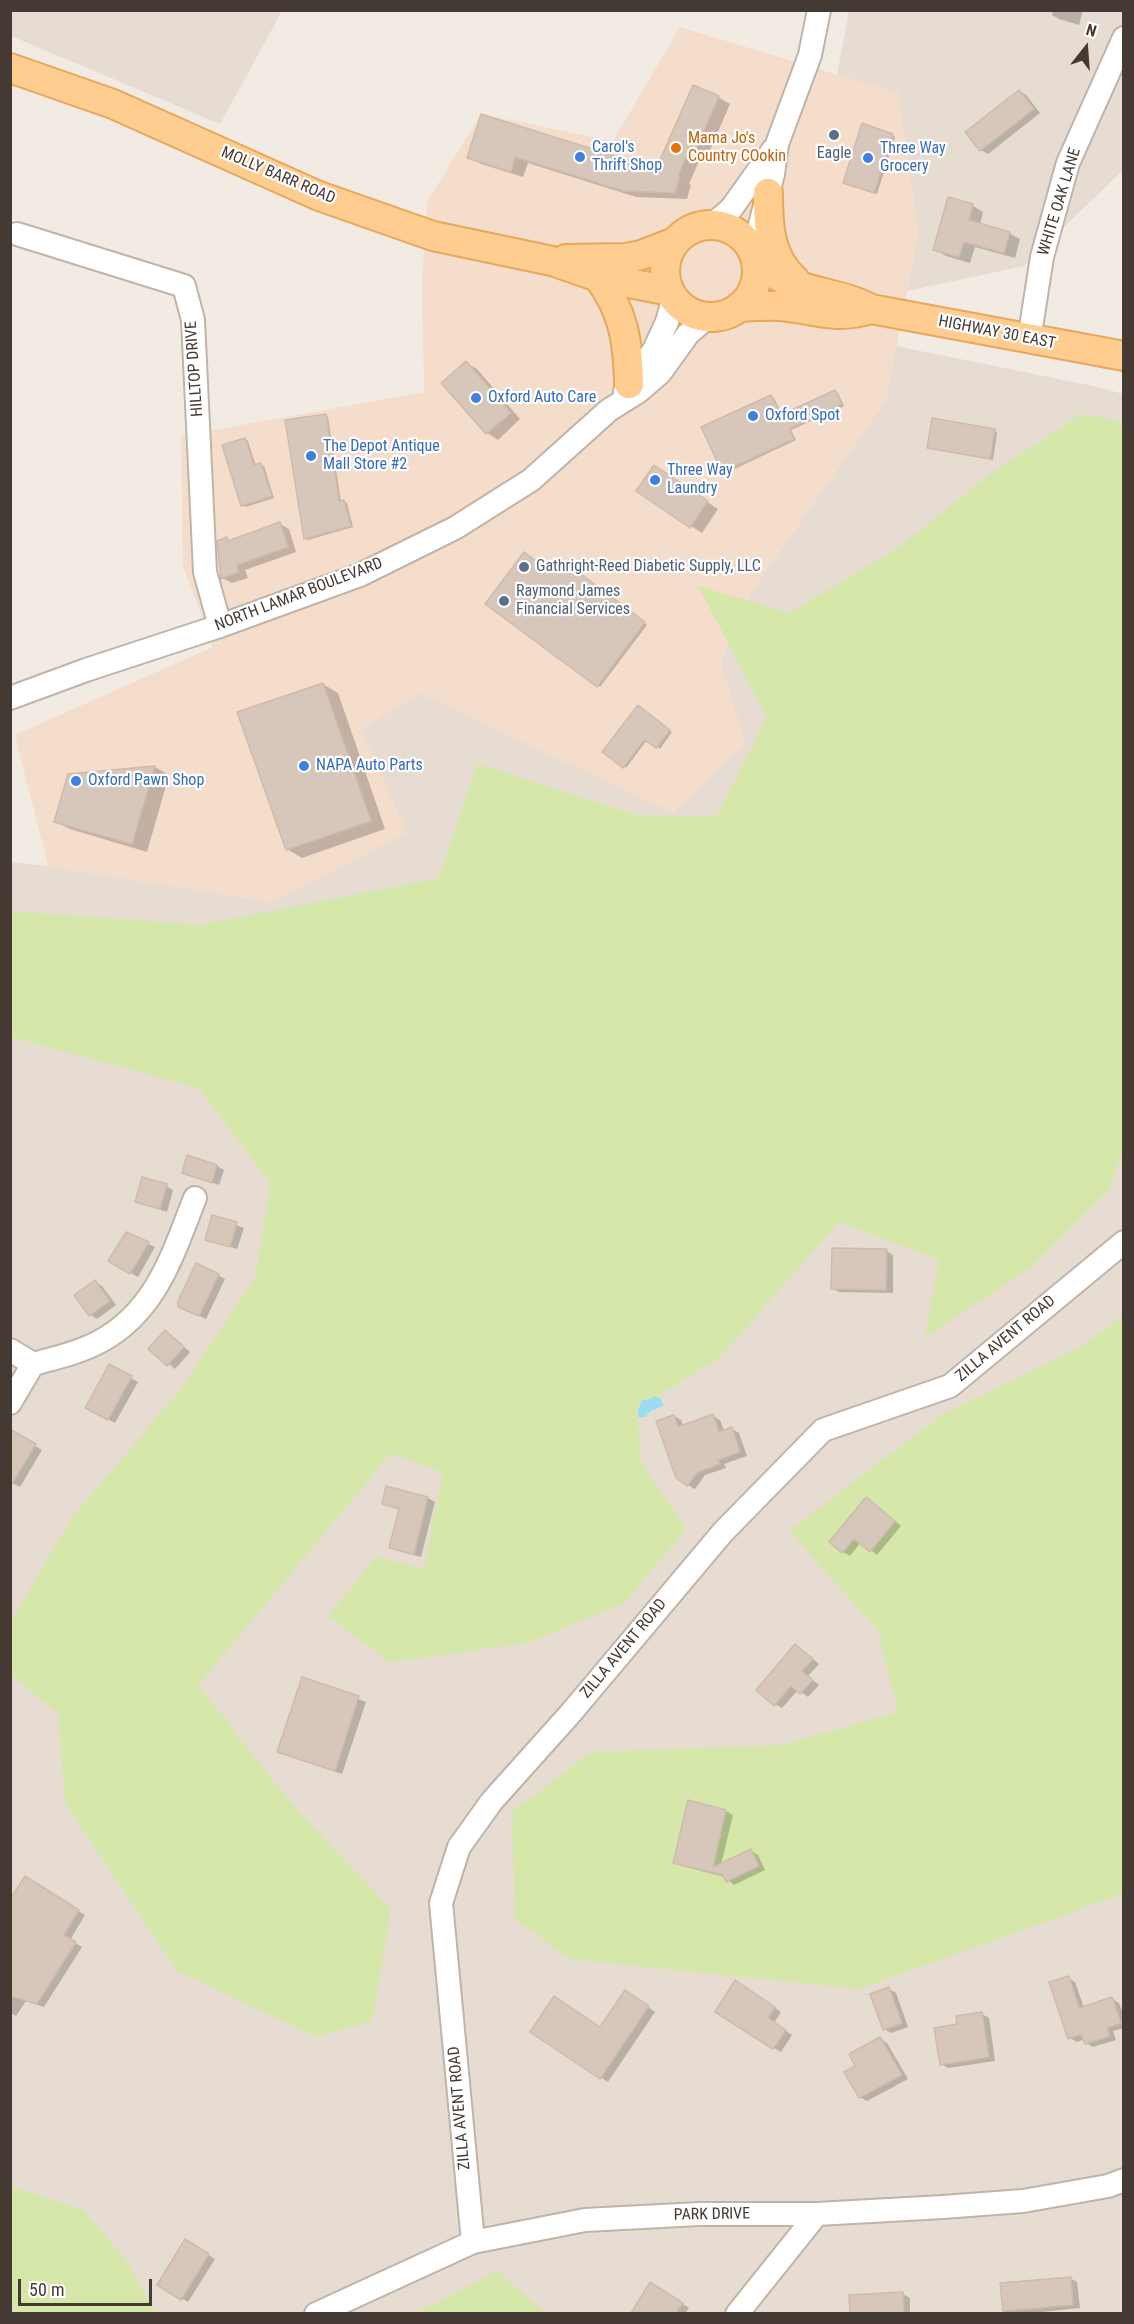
<!DOCTYPE html>
<html>
<head>
<meta charset="utf-8">
<style>
	body { margin:0 }
	#map { position:relative; width:1134px; height:2324px; overflow:hidden; background:#f2ebe3; font-family:"Roboto Condensed",sans-serif }
	canvas { display:block }
	.frame { position:absolute; inset:0; border:12px solid #443a33; pointer-events:none }
	.north { position:absolute; left:1056px; top:18px; width:60px; height:60px; -webkit-text-stroke:4px #fff; paint-order:stroke; rotate:17deg; font-size:16px; font-weight:700; line-height:24px; text-align:center; color:#443a33 }
	.north::after { content:''; display:block; margin:auto; width:21px; height:27px; background:#443a33; clip-path:polygon(50% 0,100% 100%,50% 72%,0 100%) }
	.scale { position:absolute; left:18px; top:2279px; width:134px; height:27px; box-sizing:border-box; border:3px solid #443a33; border-top:0; padding-left:8px; font-size:18px; line-height:21px; white-space:nowrap; color:#443a33; -webkit-text-stroke:4px #fff; paint-order:stroke }
</style>
</head>
<body>
<div id="map">
<canvas width="1134" height="2324"></canvas>
<div class="frame"></div>
<div class="north">N</div>
<div class="scale">50 m</div>
</div>
<script>
const c = document.querySelector('canvas').getContext('2d');
c.lineJoin = 'round';
function fillPath(path, color) { c.fillStyle = color; c.fill(path, 'evenodd'); }
function stroke(path, color, width, dash) { c.strokeStyle = color; c.lineWidth = width; c.lineCap = dash ? 'butt' : 'round'; c.setLineDash(dash || []); c.stroke(path); }
function drawText(font, color, halo, rows, align = 'center') {
  c.font = font + ' "Roboto Condensed",sans-serif'; c.lineWidth = 4.5; c.setLineDash([]); c.textBaseline = 'middle'; c.strokeStyle = halo; c.fillStyle = color; for (const [text, x, y, turn = 0] of rows) {
    c.save(); c.translate(x, y); c.rotate((+turn || 0) * Math.PI / 180); c.textAlign = isNaN(turn) ? turn : align; if (halo) c.strokeText(text, 0, 0); c.fillText(text, 0, 0); c.restore();
  }
}
const residential = new Path2D(`
	M10,11L11,10L282,11L220,124L11,36Z
	M849,11H1123V170L1024,266L907,291L918,233L898,93L837,75Z
	M896,346L1098,387L1123,394V2313H11L10,862L48,866L273,902L362,728L420,693L673,812L745,744L720,662L753,589L886,400Z`);
const commercial = new Path2D(`
	M680,27L898,93L918,233L886,400L753,589L720,661L745,744L673,813L420,693L362,729L407,833L273,902L48,866L15,735L213,647L183,566L181,436L424,392L422,282L427,202L481,114L613,141Z`);
const green = new Path2D(`
	M1082,414L1123,422L1124,1147L1110,1188L1031,1267L925,1337L939,1260L839,1222L720,1357L637,1409L641,1463L686,1529L624,1603L528,1643L390,1662L328,1617L376,1557L424,1568L443,1473L391,1453L198,1685L286,1797L391,1910L372,2021L316,2037L177,1971L65,1803L58,1713L11,1675V1621L71,1519L181,1389L255,1278L271,1184L199,1088L11,1037L10,911L202,925L439,878L477,764L637,815L716,817L767,717L698,586L790,613L898,548L993,472Z
	M1123,1316V1894L859,1989L570,1959L515,1919L512,1812L592,1752L782,1745L898,1712L878,1630L789,1531L943,1414L1080,1347Z
	M11,2186L83,2210L126,2260L156,2313L19,2314L11,2308Z
	M497,2271L546,2313H416Z`);
const water = new Path2D(`
	M655,1396L661,1399L663,1406L651,1411L645,1417H638V1410L642,1400L651,1399Z`);
const shadow = new Path2D(`
	M1053,10H1083L1079,25L1059,19L1052,15Z
	M1019,91L1026,95L1040,113L988,154L981,150Z
	M718,97L730,104L708,155L703,152L689,184L691,185L687,199L636,197L528,163L523,177L481,164L469,157L482,116L657,171Z
	M892,135L895,137L877,194L847,184Z
	M973,206L983,212L980,225L1009,233L1020,239L1015,258L975,247L970,263L946,256L935,249Z
	M466,363L477,369L520,419L498,440L487,433L443,383Z
	M835,392L838,393L844,406L791,430L796,440L726,473L723,471L771,396L774,398L783,416Z
	M325,415L328,417L341,502L347,503L353,527L308,540L305,538Z
	M995,431L997,433L993,460L929,448Z
	M245,439L248,441L256,466L261,464L264,466L274,498L246,507L242,505Z
	M665,474L718,509L702,533L691,526Z
	M280,524L289,529L296,552L245,570L248,578L232,583L222,578L227,539L231,541Z
	M564,563L647,625L600,687L598,685L552,574Z
	M323,684L338,693L385,829L302,858L287,849Z
	M641,709L672,732L660,749L647,740L626,768L624,766Z
	M155,767L169,775L147,852L70,829L55,821Z
	M217,1166L224,1170L219,1185L183,1172Z
	M166,1186L173,1190L167,1212L137,1201Z
	M213,1217L244,1228L237,1249L207,1239Z
	M127,1234L155,1247L138,1277L110,1261Z
	M886,1251L893,1255V1293L839,1292L832,1288Z
	M218,1275L225,1279L206,1319L187,1310Z
	M95,1282L102,1286L116,1305L97,1319L91,1315Z
	M166,1332L190,1352L175,1369L150,1348Z
	M110,1366L138,1382L115,1423L87,1407Z
	M674,1416L681,1420L683,1426L713,1416L720,1420L724,1431L732,1429L739,1433L747,1456L724,1464L726,1468L705,1475L695,1489L688,1485Z
	M15,1434L42,1450L20,1487L10,1482Z
	M387,1488L428,1498L435,1502L421,1557L398,1551L391,1547L400,1510L383,1503Z
	M873,1503L901,1526L877,1555L861,1542L850,1556L843,1552Z
	M802,1650L819,1664L808,1676L819,1685L808,1697L798,1690L782,1708L775,1704Z
	M303,1679L366,1702L342,1774L286,1755Z
	M689,1802L726,1811L733,1815L721,1865L751,1851L758,1855L765,1870L734,1885L725,1877L682,1866L675,1862Z
	M25,1878L85,1915L70,1940L82,1947L44,2007L26,2001L16,2016L10,2013V1932Z
	M1068,1978L1075,1982L1084,2008L1112,1999L1119,2003L1124,2016V2028L1113,2031L1116,2040L1093,2047L1086,2043L1085,2039L1077,2042L1070,2038Z
	M742,1986L781,2012L774,2023L792,2035L781,2052L774,2048Z
	M889,1989L896,1993L908,2027L891,2033L884,2029Z
	M632,1996L655,2012L608,2082L532,2031L600,2028Z
	M982,2014L989,2018L995,2061L948,2068L941,2064Z
	M880,2039L887,2043L908,2079L867,2101L860,2097Z
	M185,2241L215,2259L188,2302L159,2284Z
	M1070,2278L1077,2282L1080,2308L1023,2314H1009L1004,2311Z
	M651,2284L689,2308L685,2314H633Z
	M903,2294L910,2298V2314H851V2296Z`);
const building = new Path2D(`
	M693,85L719,96L696,149L690,147L678,176L680,177L675,193L623,191L515,157L511,172L467,158L481,114L656,169Z
	M1019,90L1034,109L980,151L965,132Z
	M862,123L893,134L874,193L843,183Z
	M948,197L973,204L969,220L1010,232L1004,253L964,242L959,257L933,250Z
	M466,361L511,413L486,434L441,383Z
	M835,390L842,404L789,429L794,439L722,472L701,427L771,395L781,415Z
	M326,414L339,501L344,500L351,526L304,539L285,420Z
	M932,418L995,429L990,459L927,448Z
	M245,438L254,465L261,463L272,496L241,506L222,445Z
	M654,465L708,501L690,528L636,491Z
	M280,522L288,547L237,565L239,572L221,579L217,541L227,537L228,541Z
	M524,552L551,572L561,559L645,622L597,687L485,604Z
	M323,683L371,821L286,850L237,712Z
	M638,705L670,730L656,748L644,740L623,768L602,752Z
	M155,766L132,844L54,822L68,774Z
	M187,1155L217,1165L212,1183L182,1173Z
	M142,1177L167,1184L160,1209L135,1202Z
	M212,1215L237,1222L230,1247L205,1240Z
	M126,1232L149,1242L130,1274L108,1261Z
	M832,1248L887,1249L886,1290L831,1289Z
	M196,1263L219,1274L199,1316L178,1307V1301Z
	M95,1280L110,1301L89,1316L74,1295Z
	M165,1330L184,1347L167,1366L148,1349Z
	M109,1364L132,1376L108,1420L85,1408Z
	M713,1414L719,1432L732,1427L740,1452L718,1460L720,1464L698,1472L687,1486L676,1478L656,1421L674,1415L678,1427Z
	M10,1429L36,1444L10,1487Z
	M386,1486L428,1497L414,1554L389,1548L399,1509L382,1504Z
	M866,1497L895,1521L870,1552L854,1539L842,1553L829,1542Z
	M795,1644L813,1659L802,1671L813,1680L800,1694L791,1686L774,1706L756,1690Z
	M302,1677L359,1696L335,1771L277,1752Z
	M688,1800L726,1810L713,1867L751,1849L759,1866L726,1882L723,1875L673,1863Z
	M25,1876L79,1910L64,1935L76,1942L37,2004L10,1996V1899Z
	M1069,1976L1079,2008L1112,1997L1121,2023L1107,2028L1110,2036L1085,2044L1081,2034L1068,2039L1049,1982Z
	M735,1980L775,2007L768,2018L786,2030L773,2049L715,2012Z
	M889,1987L902,2023L883,2030L870,1994Z
	M625,1990L649,2006L600,2079L530,2032L554,1996L600,2027Z
	M982,2012L989,2057L940,2065L934,2028L957,2024L956,2016Z
	M880,2037L902,2075L859,2098L844,2072L855,2066L849,2054Z
	M185,2239L209,2254L181,2300L157,2285Z
	M1071,2277L1073,2305L1003,2311L1000,2283Z
	M650,2282L683,2303L676,2313H631Z
	M903,2292L904,2313H850L849,2295Z`);
const minor = new Path2D(`
	M712,225L731,209L773,150
	M17,234L184,286L193,320L205,572L220,626
	M753,252L773,174L777,144L810,55L819,10
	M1029,340L1042,257L1068,163L1124,38
	M625,392L654,350L667,322L674,297
	M10,698L86,670L220,626L360,575L455,528L531,480L609,410L638,392L660,373L688,334L709,316
	M10,1350L33,1364
	M33,1364C55,1358 78,1353 99,1342C156,1312 173,1254 195,1198
	M10,1403L33,1364
	M473,2242L441,1903L459,1847L492,1801L570,1714L723,1532L823,1430L950,1386L1124,1242
	M316,2314L473,2242L585,2220L699,2214H817L943,2207L1023,2201L1108,2186L1124,2180
	M737,2314L817,2214`);
const major = new Path2D(`
	M10,68L113,104L319,196L433,236L552,261L598,277L670,291
	M768,193C768,225 769,257 795,280
	M665 271a46 46 0 1 1 92 0a46 46 0 1 1-92 0Z
	M566,259L626,258L641,255L675,242
	M756,259C766,268 777,277 791,283C818,294 846,295 871,309L1124,356
	M598,277C624,312 628,342 629,384
	M739,307C753,306 767,305 782,306C817,310 835,320 871,309`);
const markers = [
	[834,135,6,"#5c6f8a"],
	[676,148,6,"#e8710a"],
	[580,157,6,"#3f7fe0"],
	[868,158,6,"#3f7fe0"],
	[476,398,6,"#3f7fe0"],
	[753,416,6,"#3f7fe0"],
	[311,456,6,"#3f7fe0"],
	[655,480,6,"#3f7fe0"],
	[524,567,6,"#5c6f8a"],
	[504,601,6,"#5c6f8a"],
	[304,766,6,"#3f7fe0"],
	[76,781,6,"#3f7fe0"]
];
const foodNames = [
	["Mama Jo's",688,139],
	["Country COokin",688,157]
];
const shopNames = [
	["Carol's",592,148],
	["Thrift Shop",592,166],
	["Three Way",880,149],
	["Grocery",880,167],
	["Oxford Auto Care",488,398],
	["Oxford Spot",765,416],
	["The Depot Antique",323,447],
	["Mall Store #2",323,465],
	["Three Way",667,471],
	["Laundry",667,489],
	["NAPA Auto Parts",316,766],
	["Oxford Pawn Shop",88,781]
];
const serviceNames = [
	["Eagle",834,154,"center"],
	["Gathright-Reed Diabetic Supply, LLC",536,567],
	["Raymond James",516,592],
	["Financial Services",516,610]
];
const streetNames = [
	["MOLLY BARR ROAD",278,176,23],
	["WHITE OAK LANE",1060,202,-73],
	["HIGHWAY 30 EAST",997,333,11],
	["HILLTOP DRIVE",195,369,-94],
	["NORTH LAMAR BOULEVARD",299,595,-21],
	["ZILLA AVENT ROAD",1006,1339,-40],
	["ZILLA AVENT ROAD",624,1649,-50],
	["ZILLA AVENT ROAD",460,2108,-95],
	["PARK DRIVE",712,2215,-1]
];
fillPath(residential, '#e6dcd1');
fillPath(commercial, '#f5ddcc');
fillPath(green, '#d6e8a9');
fillPath(water, '#9cdcf2');
fillPath(shadow, '#0003');
fillPath(building, '#d7c7bb');
stroke(building, '#cfbbab', 1.5);
stroke(minor, '#c0b4a8', 26);
stroke(major, '#e7a75c', 32);
stroke(minor, '#fff', 22);
stroke(major, '#ffcd8f', 28);
for (const [x, y, r, color] of markers) { const dot = new Path2D(); dot.arc(x, y, r, 0, 2 * Math.PI); c.fillStyle = color; c.fill(dot); stroke(dot, '#fff', 2); }
drawText('16px', '#c56008', '#fff', foodNames, 'left');
drawText('16px', '#366cbe', '#fff', shopNames, 'left');
drawText('16px', '#4e5e75', '#fff', serviceNames, 'left');
drawText('16px', '#443a33', '#fff', streetNames);
</script>
</body>
</html>
